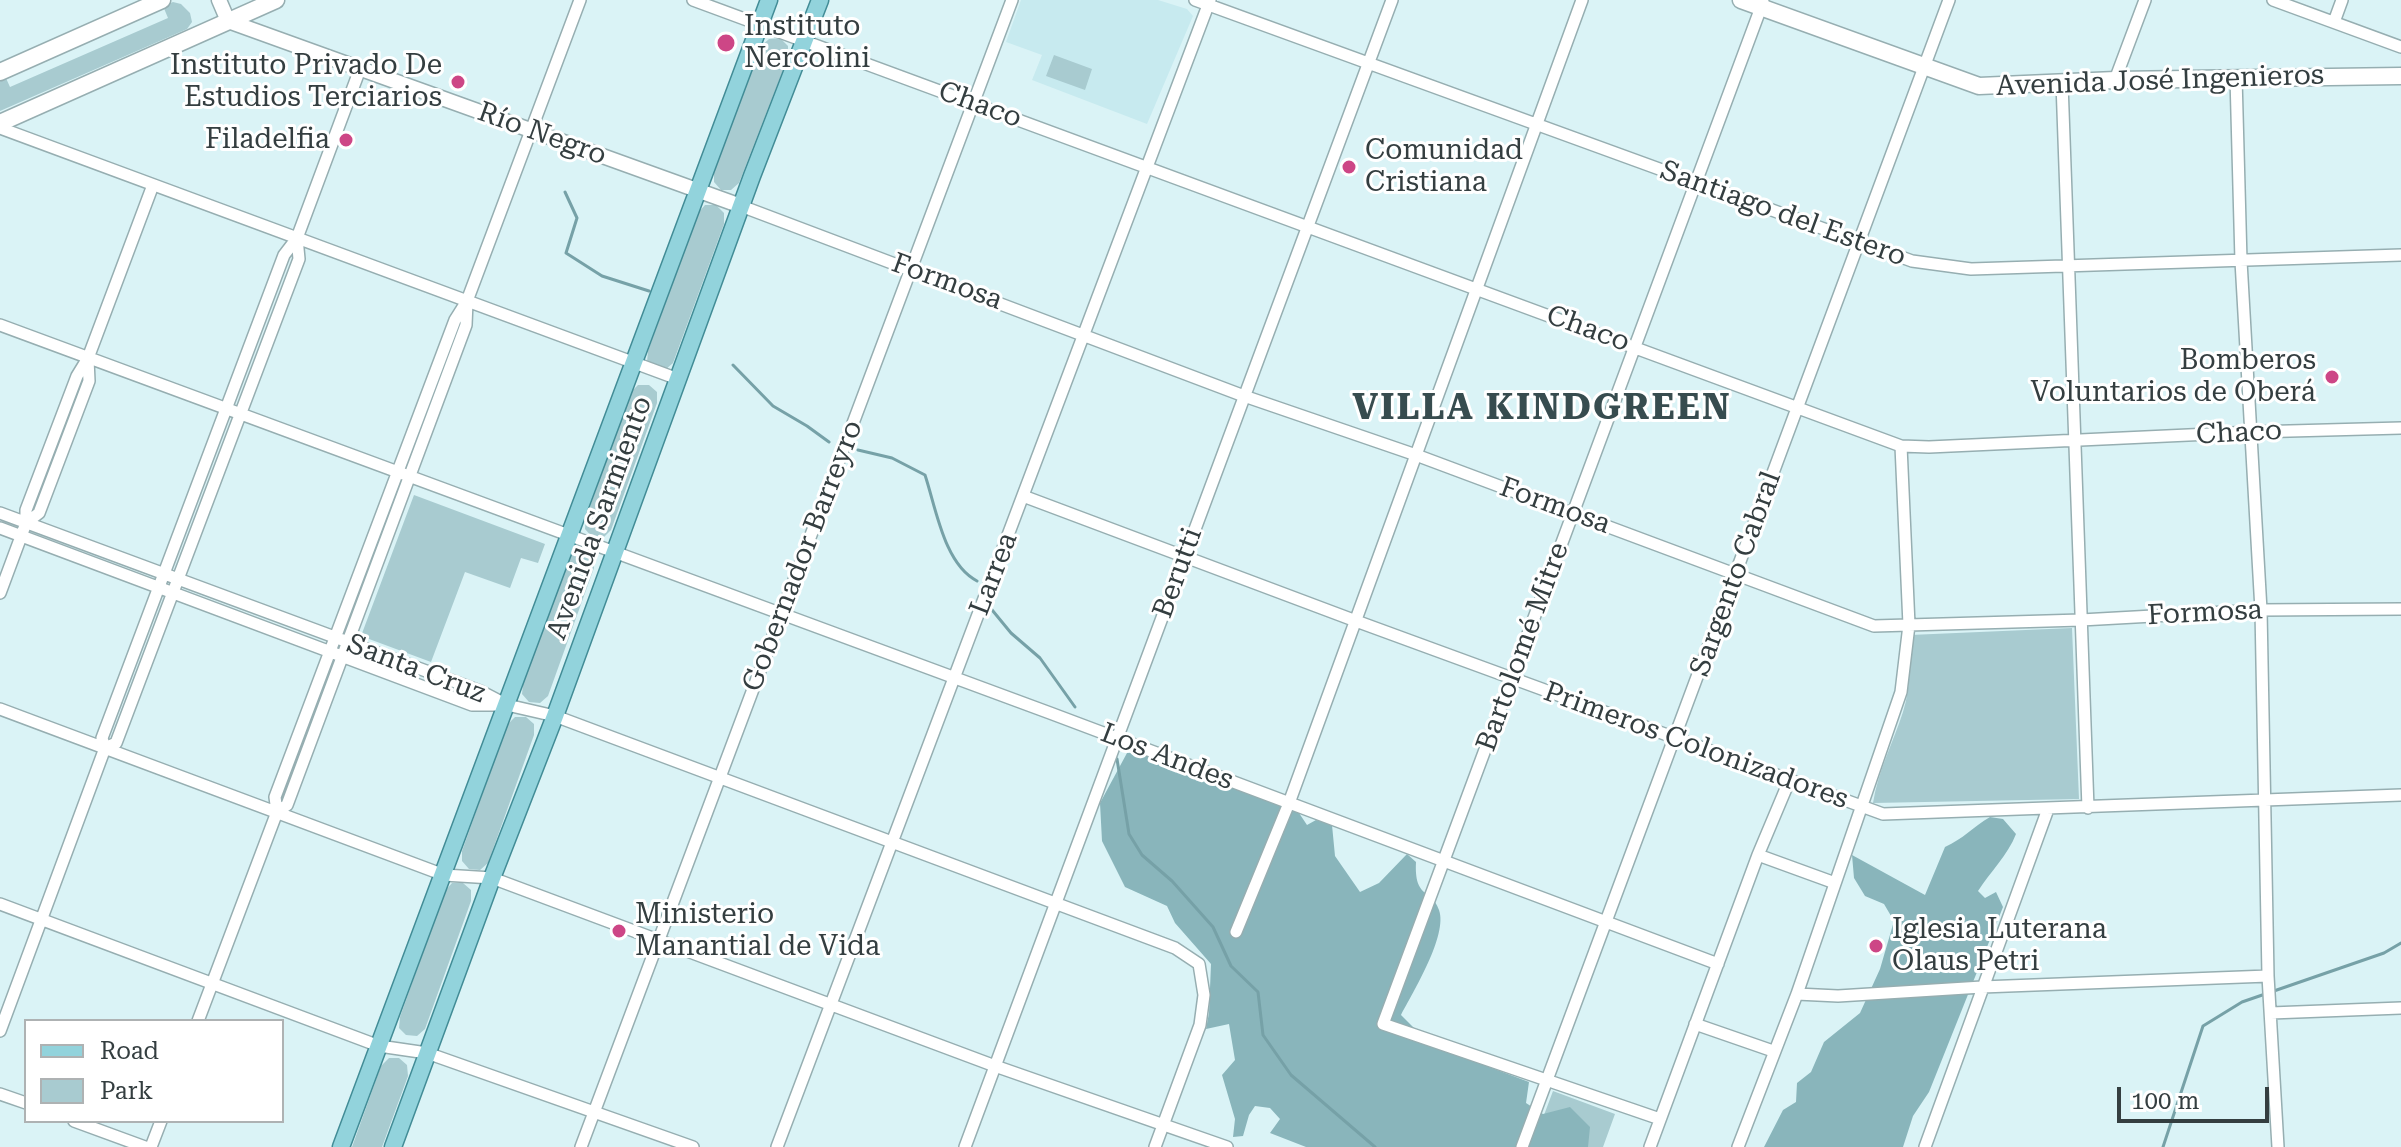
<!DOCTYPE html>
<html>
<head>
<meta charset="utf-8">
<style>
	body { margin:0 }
	#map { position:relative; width:2401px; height:1147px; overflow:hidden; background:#daf3f6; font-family:"Roboto Serif",serif }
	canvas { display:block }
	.legend { position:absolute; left:24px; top:1019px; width:260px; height:104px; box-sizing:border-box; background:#fff; border:2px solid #aeb2b3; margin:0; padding:10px 14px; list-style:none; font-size:24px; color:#343e40 }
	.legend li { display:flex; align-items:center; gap:16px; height:40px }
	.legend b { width:40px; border:2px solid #aeb2b3 }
	.scale { position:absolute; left:2117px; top:1087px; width:152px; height:36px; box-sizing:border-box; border:4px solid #343e40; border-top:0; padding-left:10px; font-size:24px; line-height:28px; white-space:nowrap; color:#343e40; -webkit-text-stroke:6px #fff; paint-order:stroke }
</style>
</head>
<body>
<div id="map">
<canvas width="2401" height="1147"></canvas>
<ul class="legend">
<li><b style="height:10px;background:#92d3dc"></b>Road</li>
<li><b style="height:22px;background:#a8cbd0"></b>Park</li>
</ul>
<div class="scale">100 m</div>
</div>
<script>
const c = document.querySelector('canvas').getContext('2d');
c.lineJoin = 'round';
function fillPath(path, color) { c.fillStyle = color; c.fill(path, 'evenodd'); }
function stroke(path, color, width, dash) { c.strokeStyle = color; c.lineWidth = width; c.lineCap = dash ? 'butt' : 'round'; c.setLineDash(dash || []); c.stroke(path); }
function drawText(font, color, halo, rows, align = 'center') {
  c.font = font + ' "Roboto Serif",serif'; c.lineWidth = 6; c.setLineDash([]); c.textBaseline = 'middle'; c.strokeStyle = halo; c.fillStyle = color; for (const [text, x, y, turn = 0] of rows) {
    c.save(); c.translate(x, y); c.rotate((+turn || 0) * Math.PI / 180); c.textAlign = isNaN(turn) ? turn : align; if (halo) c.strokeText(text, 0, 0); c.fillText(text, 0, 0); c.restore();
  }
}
const built = new Path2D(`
	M1021,0H1158L1187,9L1193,16L1147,124L1032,80L1042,55L1006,42Z`);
const green = new Path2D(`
	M173,2L181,4L190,13L192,22L187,29L0,111V78L5,76L10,87L168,18L163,6Z
	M780,38L788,46V57L739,183L731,190H721L714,182V171L761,46L769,39Z
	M1054,55L1092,69L1085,90L1046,76Z
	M705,205H716L724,213V224L673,363L665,370L647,362L648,351L698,213Z
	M638,385H649L657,392V403L611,530L603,538L592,537L585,529L586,518L630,393Z
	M414,495L545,544L538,563L521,558L510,588L465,572L431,662L361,636Z
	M575,550H586L594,557V568L548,696L540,703L529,702L522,694L523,684L567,558Z
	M2072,628L2079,799L1873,803C1878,771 1893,743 1903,712C1911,687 1910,660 1910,635Z
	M515,717H526L534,724V735L488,863L480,870L469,869L462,861V851L507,725Z
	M452,883H463L471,890V901L425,1029L417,1036L406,1035L399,1028L400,1017L445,891Z
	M389,1058H399L407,1065L408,1076L382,1147H352L381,1066Z
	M1553,1091L1615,1114L1603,1147H1532Z`);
const forest = new Path2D(`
	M1127,753H1146L1255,795L1299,813L1307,825L1316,820L1332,825L1335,856L1360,892L1379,883L1407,854L1416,862C1414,900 1432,888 1439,910C1448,935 1413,992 1401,1015L1431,1045L1529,1082L1526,1103L1543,1114L1570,1107L1590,1127L1588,1147H1306L1270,1133L1280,1119L1270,1108L1255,1106L1249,1115L1243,1136L1233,1137L1235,1119L1222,1075L1235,1060L1229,1024L1206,1029L1209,1013L1211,964L1175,923L1167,906L1125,887L1102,841L1100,803Z
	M1990,817L2003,819L2016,834C2008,855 1990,872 1978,891L1985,898L1996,892L2003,907L1929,1092L1913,1116L1903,1147H1764L1783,1110L1796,1102L1797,1083L1811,1072L1824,1042L1860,1013L1880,969L1894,921L1884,904L1865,896L1854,878L1852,855L1925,895L1945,847C1963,839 1973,827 1990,817Z`);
const stream = new Path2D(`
	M565,192L577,218L566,253L602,276L649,291
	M733,365L773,406L807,426L829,442
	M858,450L892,458L925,475C936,508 944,564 977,581
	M988,605L1011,633L1040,658L1075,707
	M1117,759L1129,834L1142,855L1172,881L1213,927L1231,966L1258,992L1263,1035L1291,1075L1375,1147
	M2163,1147L2203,1026L2242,1002L2384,953L2401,943`);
const minor = new Path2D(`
	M693,0L1901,446L1929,447L2253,432L2401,428
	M1195,0L1912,261L1971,269L2401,255
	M2273,0L2401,47
	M2334,22L2342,0
	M2236,77L2241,261L2261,610L2268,976L2278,1147
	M2115,80L2145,0
	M2062,83L2088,808
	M0,128L678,379
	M741,206L1244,396L1416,455L1874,626L2081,620L2261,610L2401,609
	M0,325L1050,713L1718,964
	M1023,496L1356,621L1883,814L2401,795
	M0,513L480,691L503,703
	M26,523L39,513L89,381L88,359
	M0,528L472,705H507L555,716L1175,948L1199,964L1204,995L1200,1025L1155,1147
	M0,593L26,523V510L77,376L88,358L153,185
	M0,709L444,875L492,878L995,1066L1227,1147
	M105,748L116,743L299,259L297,238
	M277,812L287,805L466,325L467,302
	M1758,855L1835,883
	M0,904L379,1046L427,1053L693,1147
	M1236,932L1289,803L1582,0
	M1797,994L1838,996L1982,987L2268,976
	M2271,1013L2401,1008
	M198,1021L277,812L275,797L455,320L467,301L580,0
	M1695,1024L1773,1051
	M0,1031L105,748L102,738L284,255L297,238L360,69
	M0,1094L26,1103
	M1660,1119L1383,1024L1763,2
	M74,1121L145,1147
	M151,1147L161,1121
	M581,1147L1012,0
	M777,1147L1210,0
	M965,1147L1392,0
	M1522,1147L1949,0
	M1650,1147L1758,855L1790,779
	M1738,1147L1797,994L1901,692L1909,625L1901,446
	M1925,1147L2048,809`);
const tertiary = new Path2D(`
	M219,0L228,21L741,206`);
const secondary = new Path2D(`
	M1741,0L1979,86L2115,80L2401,76
	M0,72L162,0
	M0,123L276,0`);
const primary = new Path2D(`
	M341,1147L769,0
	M393,1147L492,878L555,716L752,176L820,0`);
const markers = [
	[726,43,10,"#cd4686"],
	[458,82,8,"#cd4686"],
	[346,140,8,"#cd4686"],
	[1349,167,8,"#cd4686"],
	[2332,377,8,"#cd4686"],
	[619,931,8,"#cd4686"],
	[1876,946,8,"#cd4686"]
];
const poiNames = [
	["Instituto",744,27],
	["Nercolini",744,59],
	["Instituto Privado De",442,66,"right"],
	["Estudios Terciarios",442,98,"right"],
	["Filadelfia",330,140,"right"],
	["Comunidad",1365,151],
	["Cristiana",1365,183],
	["Bomberos",2316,361,"right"],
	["Voluntarios de Oberá",2316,393,"right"],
	["Ministerio",635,915],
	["Manantial de Vida",635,947],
	["Iglesia Luterana",1892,930],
	["Olaus Petri",1892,962]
];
const streetNames = [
	["Avenida José Ingenieros",2160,81,-2],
	["Chaco",980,105,20],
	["Río Negro",542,134,20],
	["Santiago del Estero",1783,214,20],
	["Formosa",947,282,20],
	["Chaco",1588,329,20],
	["Chaco",2239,433,-3],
	["Formosa",1555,506,20],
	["Avenida Sarmiento",600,518,-70],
	["Gobernador Barreyro",803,556,-69],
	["Berutti",1178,573,-70],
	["Larrea",994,574,-69],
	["Sargento Cabral",1736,574,-70],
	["Formosa",2205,613,-3],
	["Bartolomé Mitre",1523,647,-70],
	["Santa Cruz",416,669,21],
	["Primeros Colonizadores",1696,746,20],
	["Los Andes",1167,757,21]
];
const districtNames = [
	["VILLA KINDGREEN",1542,408]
];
fillPath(built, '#c7eaef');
fillPath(green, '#a8cbd0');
fillPath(forest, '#89b5bb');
stroke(stream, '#76a1a7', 3);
stroke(minor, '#96aeb1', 14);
stroke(tertiary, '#96aeb1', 17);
stroke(secondary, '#96aeb1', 19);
stroke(primary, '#428c96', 19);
stroke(minor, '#fff', 11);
stroke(tertiary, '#fff', 14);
stroke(secondary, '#fff', 16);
stroke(primary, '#92d3dc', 16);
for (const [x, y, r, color] of markers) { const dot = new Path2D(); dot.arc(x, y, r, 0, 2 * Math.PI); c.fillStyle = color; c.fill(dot); stroke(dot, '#fff', 3); }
drawText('28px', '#343e40', '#fff', poiNames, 'left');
drawText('28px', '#343e40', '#fff', streetNames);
c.letterSpacing = '2px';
drawText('bold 36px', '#374c4f', '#fff', districtNames);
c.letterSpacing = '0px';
</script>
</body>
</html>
